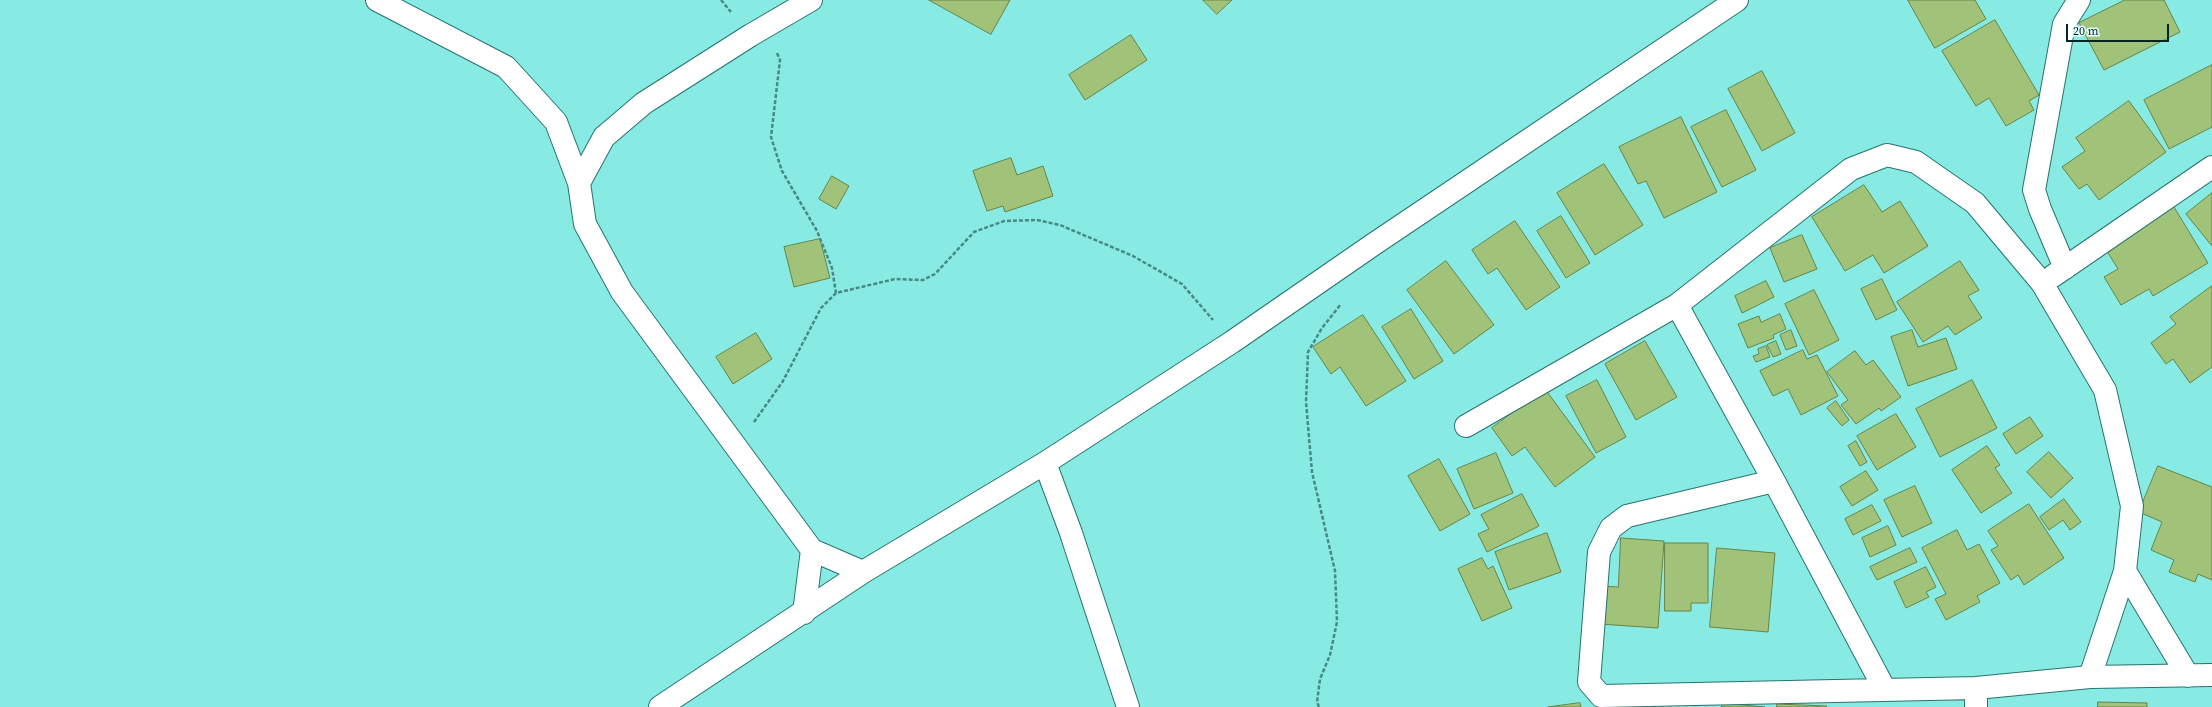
<!DOCTYPE html>
<html>
<head>
<meta charset="utf-8">
<style>
	body { margin:0 }
	#map { position:relative; width:2212px; height:707px; overflow:hidden; background:#88ebe3; font-family:"Source Serif 4",serif }
	canvas { display:block }
	.scale { position:absolute; left:2066px; top:24px; width:103px; height:18px; box-sizing:border-box; border:2px solid #042523; border-top:0; padding-left:5px; font-size:12px; line-height:14px; white-space:nowrap; color:#042523; -webkit-text-stroke:3px #e3fefb; paint-order:stroke }
</style>
</head>
<body>
<div id="map">
<canvas width="2212" height="707"></canvas>
<div class="scale">20 m</div>
</div>
<script>
const c = document.querySelector('canvas').getContext('2d');
c.lineJoin = 'round';
function fillPath(path, color) { c.fillStyle = color; c.fill(path, 'evenodd'); }
function stroke(path, color, width, dash) { c.strokeStyle = color; c.lineWidth = width; c.lineCap = dash ? 'butt' : 'round'; c.setLineDash(dash || []); c.stroke(path); }
const building = new Path2D(`
	M929,0H1010L991,34Z
	M1203,0H1232L1217,14Z
	M1908,0H1975L1986,19L1935,48Z
	M2125,0H2164L2180,32L2104,70L2079,23Z
	M1995,20L2039,95L2029,101L2034,110L2006,126L1989,98L1976,106L1942,51Z
	M1131,35L1147,60L1085,100L1069,75Z
	M2212,65V127L2169,149L2144,100Z
	M1762,71L1795,133L1762,151L1728,89Z
	M2129,101L2166,152L2099,200L2087,184L2079,189L2062,167L2085,151L2076,138Z
	M1726,110L1756,170L1722,187L1691,127Z
	M1681,117L1717,192L1664,218L1646,181L1638,184L1619,147Z
	M1011,158L1017,175L1043,166L1053,196L1005,212L1003,206L987,211L973,171Z
	M1604,164L1643,225L1595,255L1557,193Z
	M832,176L849,186L836,209L819,199Z
	M1864,185L1882,212L1900,201L1928,246L1884,273L1873,255L1845,271L1812,217Z
	M2212,193V246L2186,214Z
	M2174,207L2208,263L2153,296L2149,289L2121,305L2104,277L2118,269L2105,248Z
	M1561,216L1590,263L1566,278L1537,231Z
	M1515,221L1560,287L1526,310L1497,268L1488,274L1472,250Z
	M1802,235L1817,269L1784,282L1770,248Z
	M820,239L830,278L794,287L784,247Z
	M1446,261L1494,325L1454,354L1407,290Z
	M1960,261L1979,290L1968,296L1982,318L1955,335L1948,326L1923,342L1897,302Z
	M1882,279L1897,310L1876,320L1861,289Z
	M1766,281L1774,297L1742,313L1735,296Z
	M2212,286V367L2190,383L2173,359L2166,364L2151,343L2176,324L2170,317Z
	M1814,290L1839,340L1809,355L1785,304Z
	M1411,309L1443,361L1414,379L1382,327Z
	M1780,314L1786,329L1773,335L1774,338L1748,348L1738,324L1759,316L1761,322Z
	M1363,315L1406,381L1366,406L1340,367L1331,374L1313,347Z
	M1791,330L1797,346L1786,350L1780,335Z
	M1912,330L1918,347L1946,338L1957,369L1908,386L1891,337Z
	M756,333L772,359L733,384L716,357Z
	M1645,341L1677,397L1636,420L1605,364Z
	M1776,341L1781,354L1773,357L1767,345Z
	M1766,346L1770,357L1756,362L1753,356L1759,354L1758,349Z
	M1803,350L1807,359L1817,355L1838,396L1801,415L1788,389L1773,396L1760,371Z
	M1855,351L1866,365L1873,360L1901,397L1881,411L1879,408L1856,424L1841,405L1848,400L1827,372Z
	M1597,380L1626,437L1596,453L1566,396Z
	M1972,380L1997,428L1940,457L1916,409Z
	M1545,389L1595,457L1555,487L1525,447L1512,456L1492,428Z
	M1836,401L1849,420L1842,426L1827,408Z
	M1896,414L1916,447L1877,470L1857,436Z
	M2030,417L2043,436L2016,454L2003,434Z
	M1856,441L1867,462L1860,466L1848,446Z
	M1987,446L2000,465L1995,468L2012,493L1981,513L1952,470Z
	M2049,452L2073,478L2051,498L2027,472Z
	M1496,453L1513,493L1474,509L1457,469Z
	M1439,459L1470,514L1440,531L1408,476Z
	M2158,466L2212,487V580L2198,574L2195,582L2169,572L2174,560L2151,550L2162,522L2139,512Z
	M1866,471L1878,490L1852,506L1840,487Z
	M1915,486L1932,523L1902,537L1884,500Z
	M1522,494L1539,526L1487,552L1478,534L1489,529L1481,515Z
	M2064,499L2081,522L2070,530L2063,520L2049,530L2040,517Z
	M2029,504L2064,558L2024,585L2018,575L2011,580L1991,550L1998,546L1988,531Z
	M1872,505L1881,521L1853,535L1845,519Z
	M1888,526L1896,545L1870,557L1862,538Z
	M1957,530L1967,550L1979,544L2000,583L1977,596L1980,602L1946,620L1935,599L1946,594L1922,548Z
	M1547,533L1561,572L1509,590L1495,552Z
	M1621,538L1664,541L1658,628L1600,624L1603,586L1618,587Z
	M1665,543H1708V603H1691V611H1665Z
	M1717,548L1775,553L1768,632L1710,627Z
	M1910,548L1917,562L1877,580L1870,567Z
	M1482,558L1488,569L1493,566L1512,608L1482,621L1458,569Z
	M1926,567L1936,587L1926,592L1929,597L1906,608L1894,582Z
	M2098,702L2147,703V707H2098Z
	M1580,703L1581,707H1548Z
	M1723,703L1765,707H1722Z
	M1777,704L1827,706L1826,707H1777Z`);
const path = new Path2D(`
	M721,0L731,12
	M777,53L780,60L771,137L782,171L817,231L832,268L836,293
	M754,422L783,381L821,308L836,293L895,279L923,280L935,274L974,232L1004,221L1037,220L1060,225L1133,256L1182,284L1213,320
	M1319,707L1317,702L1320,679L1330,655L1337,622L1335,571L1312,472L1306,402L1308,352L1322,328L1341,304`);
const minor = new Path2D(`
	M377,0L506,67L556,122L579,183
	M811,0L751,35L644,103L604,137L579,183L585,224L622,292L812,550L863,572
	M2065,268L2040,209L2034,190L2064,24L2079,0
	M2053,276L2212,167
	M1677,305L1774,481L1885,690
	M1466,426L1677,305L1851,169L1887,155L1916,162L1975,203L2042,283L2105,390L2132,506L2125,571L2090,677
	M1045,463L1071,533L1128,707
	M1774,481L1627,516L1611,528L1599,552L1589,682L1601,696L1976,688
	M2125,571L2188,676
	M804,613L812,550
	M660,707L863,572L1045,463L1232,342L1374,244L1737,0
	M1976,707V688L2090,677L2212,675`);
fillPath(building, '#a0c379');
stroke(building, '#678345', 1);
stroke(minor, '#26746f', 24);
stroke(path, '#478984', 2.5, [4, 2]);
stroke(minor, '#fff', 22);
</script>
</body>
</html>
